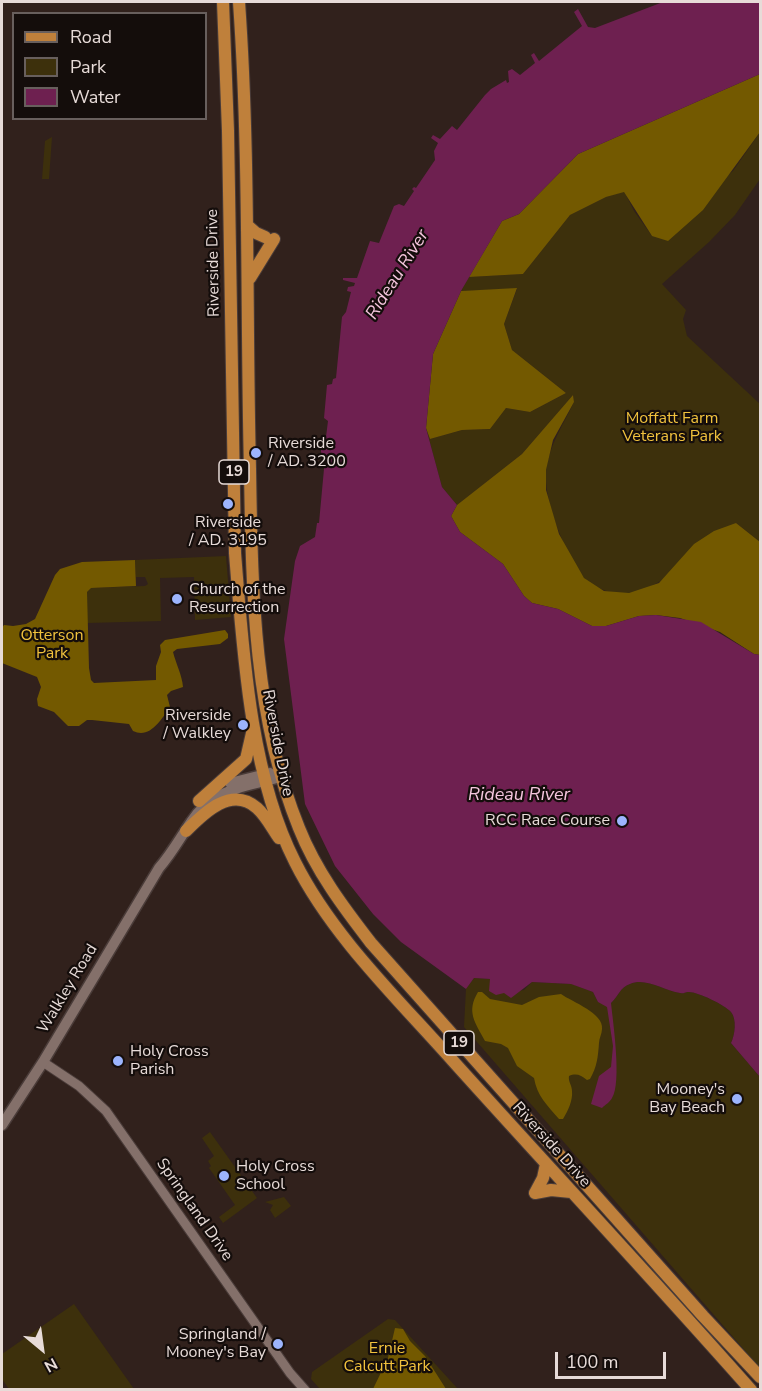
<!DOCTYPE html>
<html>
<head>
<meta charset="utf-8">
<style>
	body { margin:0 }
	#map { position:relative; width:762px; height:1391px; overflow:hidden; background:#31211c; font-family:"Nunito Sans",sans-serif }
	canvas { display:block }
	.frame { position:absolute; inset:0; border:3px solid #e7dbd8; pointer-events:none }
	.legend { position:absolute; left:12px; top:12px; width:195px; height:108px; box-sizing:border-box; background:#140d0b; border:2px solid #685f5d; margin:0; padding:8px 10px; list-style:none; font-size:18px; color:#e7dbd8 }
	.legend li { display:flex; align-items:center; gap:12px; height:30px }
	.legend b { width:30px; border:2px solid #685f5d }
	.north { position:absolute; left:12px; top:1319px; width:60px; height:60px; -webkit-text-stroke:4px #140d0b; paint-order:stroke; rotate:151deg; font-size:16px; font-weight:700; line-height:24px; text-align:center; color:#e7dbd8 }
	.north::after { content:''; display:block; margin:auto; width:21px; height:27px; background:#e7dbd8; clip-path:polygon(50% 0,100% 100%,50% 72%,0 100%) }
	.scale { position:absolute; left:555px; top:1352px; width:111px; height:27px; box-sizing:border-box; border:3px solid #e7dbd8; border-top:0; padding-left:8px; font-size:18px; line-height:21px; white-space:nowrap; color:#e7dbd8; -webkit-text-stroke:4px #140d0b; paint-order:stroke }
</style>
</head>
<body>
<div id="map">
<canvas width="762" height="1391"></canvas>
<div class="frame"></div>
<ul class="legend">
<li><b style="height:8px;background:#bf803b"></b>Road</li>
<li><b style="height:16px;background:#3d300c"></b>Park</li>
<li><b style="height:16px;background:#6e2050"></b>Water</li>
</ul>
<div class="north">N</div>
<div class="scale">100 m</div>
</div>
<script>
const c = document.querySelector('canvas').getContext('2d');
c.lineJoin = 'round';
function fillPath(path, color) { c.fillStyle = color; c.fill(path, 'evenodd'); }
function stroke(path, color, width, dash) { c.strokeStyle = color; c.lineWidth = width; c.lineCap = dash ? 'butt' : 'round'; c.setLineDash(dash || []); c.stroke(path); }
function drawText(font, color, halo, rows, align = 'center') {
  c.font = font + ' "Nunito Sans",sans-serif'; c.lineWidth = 4.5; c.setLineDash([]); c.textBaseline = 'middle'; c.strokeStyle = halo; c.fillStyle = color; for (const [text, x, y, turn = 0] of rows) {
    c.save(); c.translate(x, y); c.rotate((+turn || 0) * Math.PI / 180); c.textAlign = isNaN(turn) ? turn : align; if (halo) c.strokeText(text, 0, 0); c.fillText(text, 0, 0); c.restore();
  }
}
const green = new Path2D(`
	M760,132V179L735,215L709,242L662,284L686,310L683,319L687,336L760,404V542L736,523C709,544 662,590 629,593C614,595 593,589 583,577C565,554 543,499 546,470C550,444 563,425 574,402L573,395L522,454L457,505L442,487L426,428L430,439L462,430L490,429L506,408L530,412L566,393L512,350L504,324L517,289L461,291L469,277L523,274L570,215L606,197L624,191L634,211L652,236L733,171Z
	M52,137L49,179H42L45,141Z
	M226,556L231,617L195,620L194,577L160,578L161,621L87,623V592L90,588L145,586L148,584L145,577H136L135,560Z
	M474,978L491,979L504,993L524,990L532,982L572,984L593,992L598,1002L611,1003C618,997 620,987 630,984C646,977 664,991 680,993C686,994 683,992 689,992C698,992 725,1005 731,1012C737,1019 735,1035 731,1043L760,1077V1368L464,1027L466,989Z
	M210,1132L257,1198L223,1223L219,1217L235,1205L209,1168L211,1166L208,1161L214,1156L202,1138Z
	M284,1197L291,1206L275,1218L270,1210L273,1205L265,1202Z
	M74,1304L134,1389H9L2,1379V1354Z
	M388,1319L395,1320L458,1389H320L311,1379L312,1372Z`);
const forest = new Path2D(`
	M760,74V132L703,210L668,241L652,236L624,192L606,197L570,215L523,274L469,277L502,221L519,214L578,154Z
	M517,288L504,324L512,350L566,393L530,412L506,408L490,429L462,430L430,439L426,428L433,354L461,291Z
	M573,395L574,402L553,440L546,470V490L559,534L584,578L604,591L629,593L659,583L694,544L714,531L736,523L760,542V655L754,654L720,632L680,618L656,615L639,616L606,626H592L558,609L532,603L524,596L503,564L460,532L451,516L457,505L522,454Z
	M135,560L136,586L91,588L87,592L89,668L91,680L94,683L156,680V666L161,652L160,645L165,640L225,630L228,634V638L220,644L177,649L173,652C176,664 182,675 183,687L171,691L167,695L170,707C161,720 150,739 133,731L129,724L92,720H87L79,726H68L54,712L38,706L37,699L41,687L37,677L2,663V628L4,625L13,626L26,624L35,619L55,575L60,569L82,562Z
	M478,992H482L490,999L522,1005L539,997L561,994C572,1002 604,1013 602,1029C602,1034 599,1038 599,1043C598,1057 597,1067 590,1079L587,1080C581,1075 576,1073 569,1076C568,1082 572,1085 572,1091C573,1100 568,1111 563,1119H559C547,1105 537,1096 534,1078L517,1066L508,1048L501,1044L485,1041C475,1022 466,1012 478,992Z
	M395,1328L403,1329L410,1341L425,1356L446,1389H373L388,1358Z`);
const water = new Path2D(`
	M663,2H760V74L578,154L519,214L502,221L461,291L433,354L426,428L442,487L457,505L451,516L460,532L503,564L524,596L532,603L558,609L592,626H606L639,616L656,615L701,622L754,654L760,655V1077L731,1043C735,1035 737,1019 731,1012C725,1005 698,992 689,992C683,992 686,994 680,993C664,991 646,977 630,984C620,987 618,997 611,1003C613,1022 622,1083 612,1098C610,1102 605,1105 602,1108L591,1104L599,1076L611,1067L613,1046L607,1007L598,1002L593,992L571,984L532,982L511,998L504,993L496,995L489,991L490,979L474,978L466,989L401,942L373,914L335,866L305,804L284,639L295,561L300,546L315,537L317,523H319L325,458L321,456V445H325L328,421L324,418L327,385L332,384L333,379L336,378L342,317L346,312L351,292L347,291L348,287L354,286L355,283L343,280V278H357L370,241L379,243L394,206L399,204L404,206L414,191L412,189L414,187L416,188L435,160L434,151L438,143L431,138L433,135L440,139L452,126L457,130L485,95L491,89L506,80L507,83L509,82L508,71L512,69L520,75L535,63L531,55L534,53L539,61L582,26L574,12L578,9L588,27L595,28Z`);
const tertiary = new Path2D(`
	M43,1062L79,1086L106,1111L290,1373L305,1390`);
const secondary = new Path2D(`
	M230,783L270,773
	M2,1125L43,1062L159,868C172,853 180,838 191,822C212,789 247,786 281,777`);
const primary = new Path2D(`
	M223,2L228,131L235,553C243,651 250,774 295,862C332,936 398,999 453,1061C552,1171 653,1279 751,1390
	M239,2C250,157 246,313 250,469C252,589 253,715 299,828C316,871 344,908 371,943L703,1316L760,1377
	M248,226L256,233L265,237
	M250,278L274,239
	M199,801L246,759L252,733
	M186,831C203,814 231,785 257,808C266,816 272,828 279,838
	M535,1193L551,1190L571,1192
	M535,1193L543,1178L546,1164`);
const markers = [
	[256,453,6,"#9cb4fd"],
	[228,504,6,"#9cb4fd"],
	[177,599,6,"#9cb4fd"],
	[243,725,6,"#9cb4fd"],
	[622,821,6,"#9cb4fd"],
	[118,1061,6,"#9cb4fd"],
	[737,1099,6,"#9cb4fd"],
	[224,1176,6,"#9cb4fd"],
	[278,1344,6,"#9cb4fd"]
];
const shields = [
	[234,472,30],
	[459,1043,30]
];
const shieldNames = [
	["19",234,472],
	["19",459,1043]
];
const streetNames = [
	["Riverside Drive",214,263,-91],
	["Riverside Drive",277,743,79],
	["Walkley Road",68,989,-59],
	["Riverside Drive",551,1145,48],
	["Springland Drive",194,1210,55]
];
const parkNames = [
	["Moffatt Farm",672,419],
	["Veterans Park",672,437],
	["Otterson",52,636],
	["Park",52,654],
	["Ernie",387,1349],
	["Calcutt Park",387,1367]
];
const poiNames = [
	["Riverside",268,444],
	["/ AD. 3200",268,462],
	["Riverside",228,523,"center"],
	["/ AD. 3195",228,541,"center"],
	["Church of the",189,590],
	["Resurrection",189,608],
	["Riverside",231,716,"right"],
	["/ Walkley",231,734,"right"],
	["RCC Race Course",610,821,"right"],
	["Holy Cross",130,1052],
	["Parish",130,1070],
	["Mooney's",725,1090,"right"],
	["Bay Beach",725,1108,"right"],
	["Holy Cross",236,1167],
	["School",236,1185],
	["Springland /",266,1335,"right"],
	["Mooney's Bay",266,1353,"right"]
];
const waterNames = [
	["Rideau River",398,275,-58],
	["Rideau River",519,796]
];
fillPath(green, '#3d300c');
fillPath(forest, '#735900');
fillPath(water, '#6e2050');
stroke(tertiary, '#4a3c39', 11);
stroke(secondary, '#4a3c39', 13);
stroke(primary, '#4a3c39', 14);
stroke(tertiary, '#84706a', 9);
stroke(secondary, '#84706a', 10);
stroke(primary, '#bf803b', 12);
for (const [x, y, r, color] of markers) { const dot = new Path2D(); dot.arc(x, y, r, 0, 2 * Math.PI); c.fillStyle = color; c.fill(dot); stroke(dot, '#140d0b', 2); }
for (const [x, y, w] of shields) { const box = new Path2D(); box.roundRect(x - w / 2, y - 12, w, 24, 4.5); c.fillStyle = '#140d0b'; c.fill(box); stroke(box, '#e7dbd8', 1.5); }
drawText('bold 15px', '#e7dbd8', null, shieldNames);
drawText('16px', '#e7dbd8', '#140d0b', streetNames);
drawText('16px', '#f1c23d', '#140d0b', parkNames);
drawText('16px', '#e7dbd8', '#140d0b', poiNames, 'left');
drawText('italic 18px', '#f5c6de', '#140d0b', waterNames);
</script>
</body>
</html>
